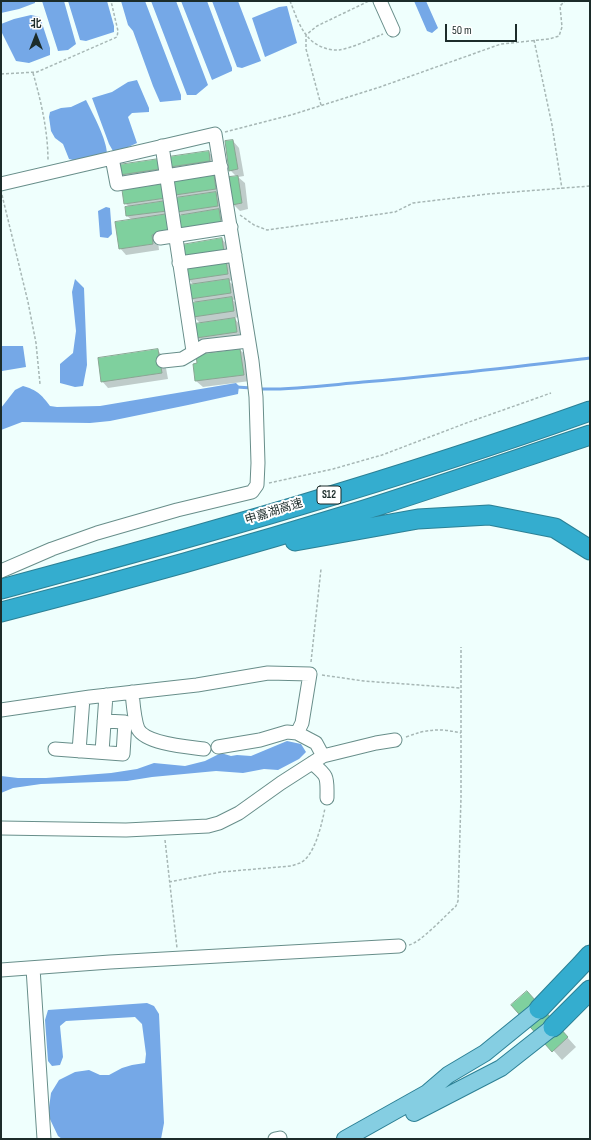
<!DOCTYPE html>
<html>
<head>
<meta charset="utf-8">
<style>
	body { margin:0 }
	#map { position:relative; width:591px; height:1140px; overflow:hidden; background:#effffd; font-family:"Sofia Sans Condensed","Noto Sans SC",sans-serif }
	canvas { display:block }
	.frame { position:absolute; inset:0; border:2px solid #1c2c2a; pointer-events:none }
	.north { position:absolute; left:16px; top:16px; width:40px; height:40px; -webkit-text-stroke:3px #fff; paint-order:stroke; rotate:0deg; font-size:11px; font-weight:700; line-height:16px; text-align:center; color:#1c2c2a }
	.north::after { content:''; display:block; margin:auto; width:14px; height:18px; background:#1c2c2a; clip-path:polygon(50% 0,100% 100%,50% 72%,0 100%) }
	.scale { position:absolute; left:445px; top:24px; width:72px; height:18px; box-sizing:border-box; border:2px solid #1c2c2a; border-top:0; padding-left:5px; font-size:12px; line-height:14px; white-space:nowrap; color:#1c2c2a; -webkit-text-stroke:3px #fff; paint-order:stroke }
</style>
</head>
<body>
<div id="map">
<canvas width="591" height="1140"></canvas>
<div class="frame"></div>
<div class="north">北</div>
<div class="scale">50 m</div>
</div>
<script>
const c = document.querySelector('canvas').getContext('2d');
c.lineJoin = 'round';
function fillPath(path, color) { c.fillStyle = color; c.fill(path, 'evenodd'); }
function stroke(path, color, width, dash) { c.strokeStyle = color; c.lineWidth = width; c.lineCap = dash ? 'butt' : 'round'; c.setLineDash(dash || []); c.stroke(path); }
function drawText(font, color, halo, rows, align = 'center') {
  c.font = font + ' "Sofia Sans Condensed","Noto Sans SC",sans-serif'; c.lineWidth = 4; c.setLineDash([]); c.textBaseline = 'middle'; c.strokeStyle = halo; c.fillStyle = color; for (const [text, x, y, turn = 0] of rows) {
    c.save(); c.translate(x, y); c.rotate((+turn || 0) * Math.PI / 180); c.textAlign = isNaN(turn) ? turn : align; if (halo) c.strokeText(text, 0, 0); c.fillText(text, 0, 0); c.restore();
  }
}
const water = new Path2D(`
	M1,1H35V3L19,9L1,13Z
	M42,1H64L76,44L68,50L58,51Z
	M68,1H107L114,26V32L86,41L80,40Z
	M121,1H145L181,95V100L160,102L153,86L133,31L128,25Z
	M151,1H176L208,85L196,95H187Z
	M181,1H207L232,68V71L212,80Z
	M212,1H238L261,61L242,68L237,67Z
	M414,1H426L438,28L432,33L427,31Z
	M287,6L297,43L265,57L252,18L279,7Z
	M31,15L40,17L50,48V55L29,63L16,61L1,31V24L14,19Z
	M137,80L149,108V112L132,113L128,117L137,143L126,148L113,151L109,144L92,98L112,92L128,82Z
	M86,100C93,114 107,140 107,154L73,160L69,159L63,144L55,138L51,131L49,117L50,112L61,108L71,107Z
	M106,207L110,208L112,234L108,238L100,237L98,211Z
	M75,279L84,288L87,365L83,386L75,387L60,383V364L73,353L76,331L72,292Z
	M1,346H23L26,367L2,371Z
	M236,383L239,386L238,394L188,405L110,421L90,423L22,422L1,430V408L15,390L23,386C37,390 41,394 50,406L57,407L100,406Z
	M287,741L301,744L306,752L299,759L278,770L264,769L243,773L216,771L152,777L127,781L41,784L13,788L1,793V776L18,778H46L111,773L137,769L154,763L185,766L205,761L221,753L231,756L237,755L251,756Z
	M147,1003L154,1006L159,1014L164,1123L161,1139H62L58,1136L48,1115L51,1093L59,1080L75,1072L89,1070L100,1075H109L122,1068L132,1065L145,1063L146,1054L142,1024L135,1017L66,1021L60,1026L63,1057L60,1065L52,1066L48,1061L45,1020L48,1010Z`);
const shadow = new Path2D(`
	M233,141L239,148L244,176L238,177L245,183L248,209L240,211L233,204L237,177L230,170Z
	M209,152L215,159L216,167L177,173L171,166Z
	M158,160L166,175L127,181L120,174Z
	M214,176L220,183L227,228L182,216L178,211L179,198L176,195Z
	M163,185L169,217L158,241L159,250L126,255L120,248L132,220L127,216L126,208L129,207L125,203Z
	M222,239L228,246L230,259H224L232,267L234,280L229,281L235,287L237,299L233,300L238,305L240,317L234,318L241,326L243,338L204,344L197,338L201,324L194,317L196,303L191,298L194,285L188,279Z
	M240,350L247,356L250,381L203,387L196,381Z
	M158,351L164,357L168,379L108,388L102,381Z
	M527,992L576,1047L562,1060L513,1005Z`);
const stream = new Path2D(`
	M236,387L252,388
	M259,389C294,390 329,385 363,382C439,376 514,367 590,358`);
const building = new Path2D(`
	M233,140L238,169L229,171L225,141Z
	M209,151L210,161L170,167L168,157Z
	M159,159L160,169L120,175L118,165Z
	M214,175L216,189L175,195L173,181Z
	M238,176L242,203L232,205L229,177Z
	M163,184L166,198L124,204L122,190Z
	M216,192L218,206L177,212L175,198Z
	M166,201L167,211L126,216L125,207Z
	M219,209L221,222L179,229L177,216Z
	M168,214L170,232L152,235L153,244L119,249L115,222Z
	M222,238L224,252L183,258L181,245Z
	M226,260L228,274L187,280L185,266Z
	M229,279L231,293L190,299L188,285Z
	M232,297L234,311L193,317L191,303Z
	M235,318L237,332L196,338L194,324Z
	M158,349L162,373L101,382L98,358Z
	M240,349L244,375L195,381L193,364L197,363L196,355Z
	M527,991L568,1037L552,1052L511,1005Z`);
const path = new Path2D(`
	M290,1C295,13 299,27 308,37C314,45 328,51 339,50C352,48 371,39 383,34
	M534,40L552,125L562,189
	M33,73C41,101 48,131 48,161
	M1,74L37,72L117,37L118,31L111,1
	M321,105L306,49V35L317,26L369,1
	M225,132L291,115L380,87L501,44L549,39L559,36L562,27L560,6L565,1
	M2,195L28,302L36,343L40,384
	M240,215L254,225L267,230L395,212L413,203L488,194L590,186
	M269,483L333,469L382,455L469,422L551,393
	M311,662L321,569
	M322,675L364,681L460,688
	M406,737C427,729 439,728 461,733
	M165,840L177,948
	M169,882L221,872L291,866C294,865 297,864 300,863C315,856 322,823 325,808
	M409,945C420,943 446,915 456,906L458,901L461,797V647`);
const minor = new Path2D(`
	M380,1L393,30
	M162,146L193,351
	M112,158L117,184L221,167
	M1,184L215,134L252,361L256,397L258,463L257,485L252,492L177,510L97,533L52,549L1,571
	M160,238L231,227
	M179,263L235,255
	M163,361L182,359L204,346L248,341
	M132,692C133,702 134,719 138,729C146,744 189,747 204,749
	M1,710L90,697L197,685L268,673L310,674L302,723L297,733
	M218,747L260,740L287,732L297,733L316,743L323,756
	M55,749L123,754L125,722L104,721
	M79,751L83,698
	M102,752L106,695
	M312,763C329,777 327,777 327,798
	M1,828L126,830L208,826L219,823L239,813L281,783L323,756L376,743L395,740
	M33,968L44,1139
	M1,970L110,962L399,946
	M275,1139L280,1138`);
const major = new Path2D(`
	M414,1113L501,1068L553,1027
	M345,1139L427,1093L448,1075L485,1053L539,1009`);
const highway = new Path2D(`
	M295,541L418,519L489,515L555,528L590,550
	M1,589C199,536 397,480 590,411
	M1,612C123,581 244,547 364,510C440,486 515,460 590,435
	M539,1009L581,965L590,955
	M553,1027L590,990`);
const shields = [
	[329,495,24]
];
const shieldNames = [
	["S12",329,495]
];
const streetNames = [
	["申嘉湖高速",274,512,-17]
];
fillPath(water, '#75a8e7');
fillPath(shadow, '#0003');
stroke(stream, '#75a8e7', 3);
fillPath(building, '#7fd09e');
stroke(building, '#89a693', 1);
stroke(minor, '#688e8a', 15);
stroke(major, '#2c8095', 18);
stroke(highway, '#2c8095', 21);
stroke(path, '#a7b7b5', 1.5, [3, 2]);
stroke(minor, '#fff', 13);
stroke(major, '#85cee2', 16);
stroke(highway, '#34adcf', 19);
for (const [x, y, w] of shields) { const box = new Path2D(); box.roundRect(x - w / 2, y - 9, w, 18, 3); c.fillStyle = '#fff'; c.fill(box); stroke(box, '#1c2c2a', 1); }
drawText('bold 11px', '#1c2c2a', null, shieldNames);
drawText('12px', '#1c2c2a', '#fff', streetNames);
</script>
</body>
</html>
